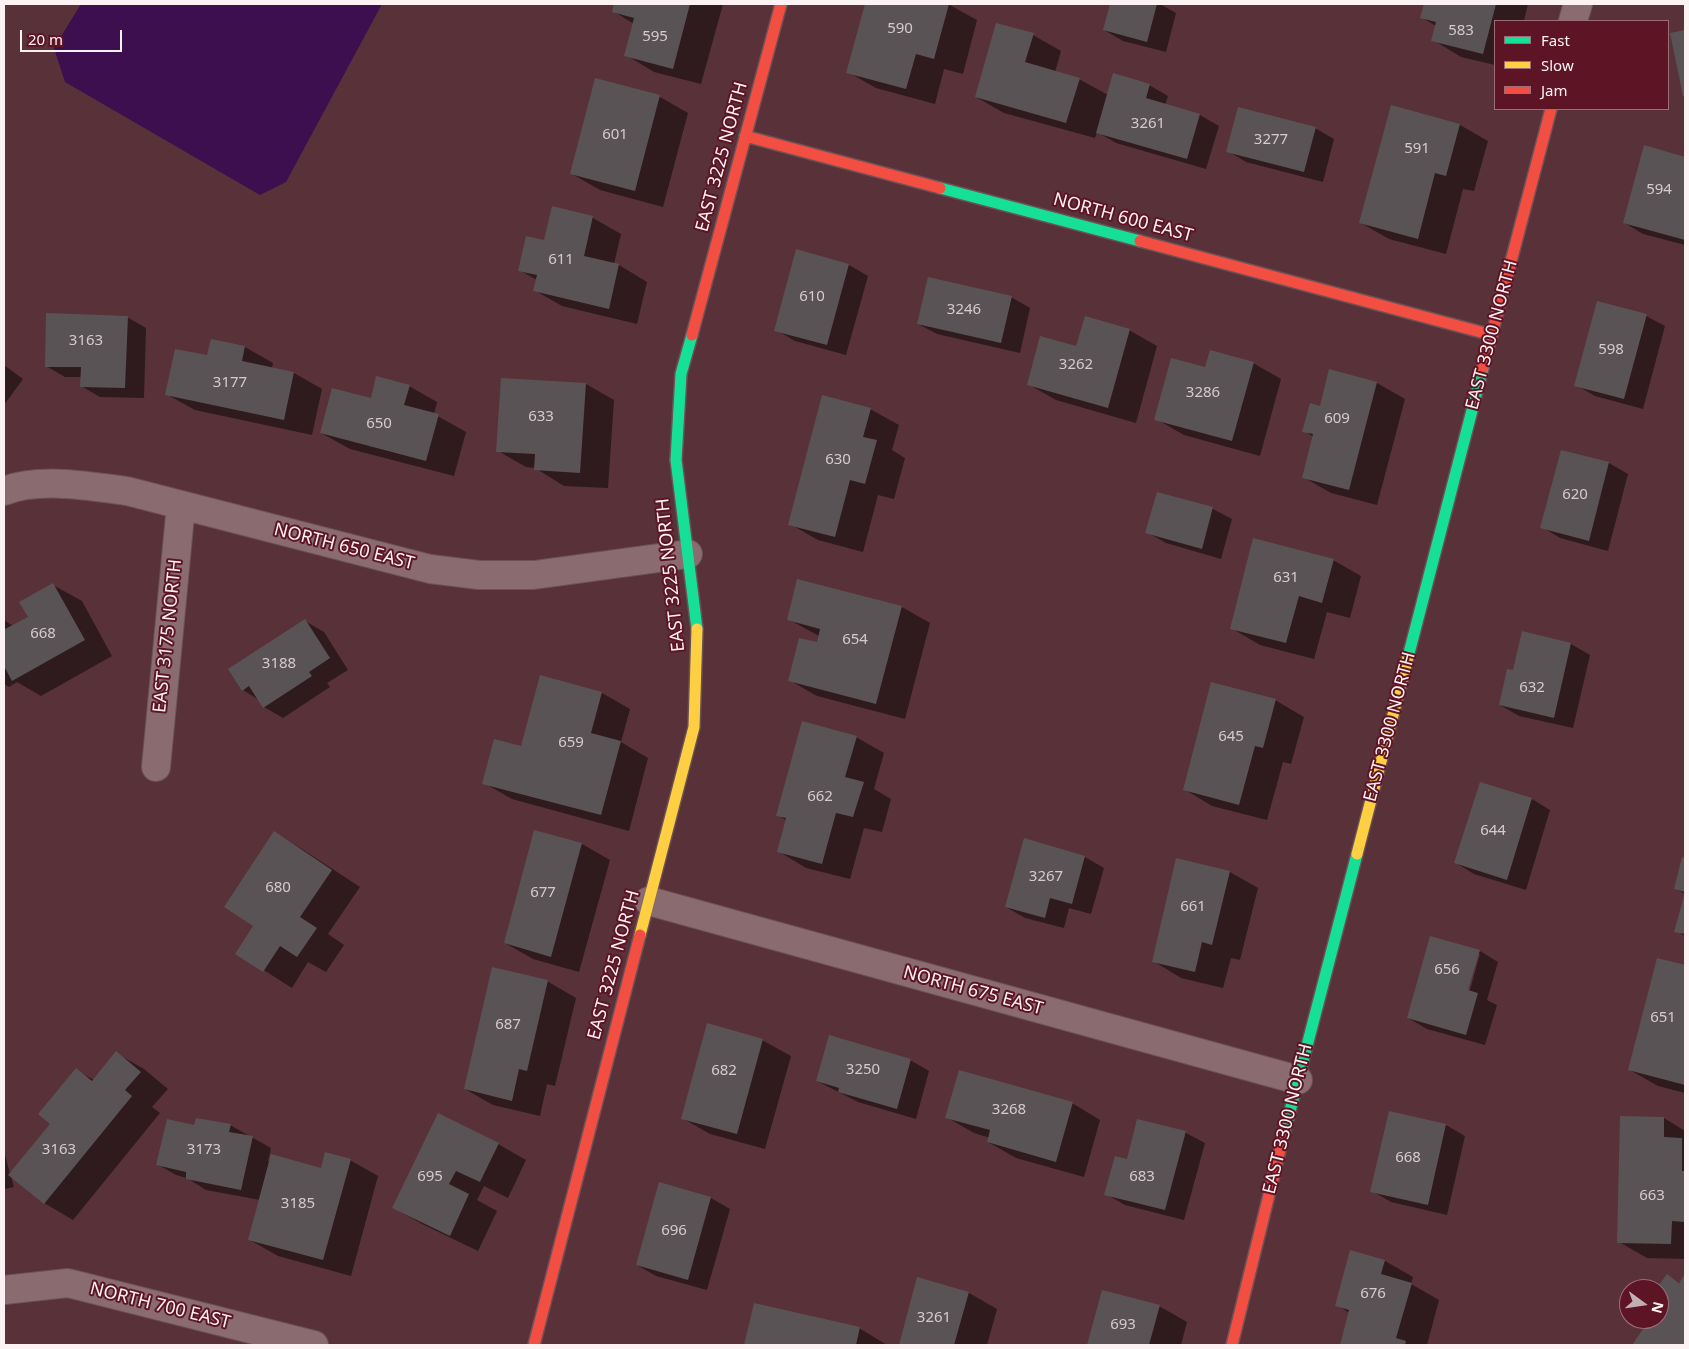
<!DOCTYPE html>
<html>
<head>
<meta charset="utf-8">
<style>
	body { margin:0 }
	#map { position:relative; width:1689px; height:1349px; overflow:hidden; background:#593139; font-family:"Noto Sans",sans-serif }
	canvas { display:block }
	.frame { position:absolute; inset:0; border:5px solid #fcf2f3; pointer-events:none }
	.legend { position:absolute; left:1494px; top:20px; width:175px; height:90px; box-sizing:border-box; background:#5d1425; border:1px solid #9d6d77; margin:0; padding:6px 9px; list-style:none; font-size:15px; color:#fcf2f3 }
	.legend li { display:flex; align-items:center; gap:10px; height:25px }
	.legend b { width:25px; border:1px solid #9d6d77 }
	.north { position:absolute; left:1619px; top:1279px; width:50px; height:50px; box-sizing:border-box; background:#5d1425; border:1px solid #9d6d77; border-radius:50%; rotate:104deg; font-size:14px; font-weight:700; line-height:20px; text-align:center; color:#fcf2f3 }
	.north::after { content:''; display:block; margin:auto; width:18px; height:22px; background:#c3aeb2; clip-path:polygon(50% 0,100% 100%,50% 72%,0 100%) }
	.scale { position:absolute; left:20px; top:30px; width:102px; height:22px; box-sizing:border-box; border:2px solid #fcf2f3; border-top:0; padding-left:6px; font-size:15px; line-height:18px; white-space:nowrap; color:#fcf2f3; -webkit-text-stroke:4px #5d1425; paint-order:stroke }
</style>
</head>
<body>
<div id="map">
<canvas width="1689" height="1349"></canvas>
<div class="frame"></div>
<ul class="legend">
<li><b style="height:6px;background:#16e098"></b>Fast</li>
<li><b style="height:6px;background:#ffcf43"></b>Slow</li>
<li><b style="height:6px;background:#f24e42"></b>Jam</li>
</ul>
<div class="north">N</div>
<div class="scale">20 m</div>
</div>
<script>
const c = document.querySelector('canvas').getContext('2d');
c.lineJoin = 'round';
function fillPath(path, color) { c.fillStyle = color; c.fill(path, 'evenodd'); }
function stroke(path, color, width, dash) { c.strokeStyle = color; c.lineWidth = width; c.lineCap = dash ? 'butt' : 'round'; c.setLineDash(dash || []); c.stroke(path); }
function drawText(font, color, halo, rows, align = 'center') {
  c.font = font + ' "Noto Sans",sans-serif'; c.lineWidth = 4; c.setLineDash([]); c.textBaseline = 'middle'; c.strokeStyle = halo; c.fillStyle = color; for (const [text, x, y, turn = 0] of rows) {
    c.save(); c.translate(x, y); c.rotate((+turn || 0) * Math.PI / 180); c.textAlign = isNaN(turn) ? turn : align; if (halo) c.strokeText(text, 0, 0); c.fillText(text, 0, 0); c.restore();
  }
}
const water = new Path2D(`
	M81,4H382L286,182L260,195L65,82L54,48Z`);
const shadow = new Path2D(`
	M615,4H723L701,84L654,72L626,55L634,24L613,11Z
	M866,4H948L977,20L963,74L944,69L935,104L876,88L848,72Z
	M1111,4H1160L1176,13L1166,52L1123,41L1104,30Z
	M1425,4H1528L1524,21H1495V65L1461,57L1433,40L1436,26L1421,17Z
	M1685,31V96L1671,34Z
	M1033,35L1061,51L1055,72L1079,79L1108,95L1149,85L1168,96L1165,105L1200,115L1219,126L1206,169L1116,143L1097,132L1095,138L1004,113L976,97Z
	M596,79L660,97L688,113L663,207L600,190L572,174Z
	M1392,107L1460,125L1488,141L1474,191L1463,189L1446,254L1389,239L1361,223Z
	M1315,128L1334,139L1323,182L1246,162L1228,151Z
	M1645,147L1685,158V245L1643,234L1625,223Z
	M553,208L593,218L621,234L614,264L619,265L647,282L637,324L562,306L534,290L537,280L519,270L545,242Z
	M797,251L849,265L868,276L846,355L795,341L776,330Z
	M1011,297L1030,308L1020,353L937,334L918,324Z
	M1646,316L1665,326L1643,409L1595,396L1576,385Z
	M127,317L146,328L144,398L100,397L81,386L82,377H65L46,366Z
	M1129,330L1157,346L1136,423L1056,400L1028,384L1077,348Z
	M212,340L245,347L273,363L272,368L294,373L322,389L312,435L195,410L166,394L208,357Z
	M1253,363L1281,379L1260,456L1184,435L1156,419L1206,369Z
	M4,365L23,379L4,405Z
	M1330,370L1377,383L1405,399L1377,505L1331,493L1303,477L1314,437L1304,431L1321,408Z
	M502,379L586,384L614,400L608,488L564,486L535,468L526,467L498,451Z
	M409,386L437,402L434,414L466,432L454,476L350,449L321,433L371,399Z
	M870,409L899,425L892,450L905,458L894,499L878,495L863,552L818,540L790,524Z
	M1562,451L1609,463L1628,474L1608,551L1560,538L1542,527Z
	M1158,493L1213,509L1232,519L1221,559L1166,543L1147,532Z
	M1333,560L1361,576L1350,618L1327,612L1314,659L1260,645L1231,628Z
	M53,585L82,601L112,656L41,696L17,682L9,687L4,684V620L13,626L29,617Z
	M902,607L930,623L905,719L817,696L789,680L818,643L819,636L788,619Z
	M305,621L324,632L348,670L327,683L330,687L283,718L264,707L259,700L243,690L230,669Z
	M1523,633L1571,644L1590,655L1573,728L1519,716L1500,705L1514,672Z
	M602,693L630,709L621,742L648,758L629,831L512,799L484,783L522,748Z
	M1275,700L1304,717L1291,764L1283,762L1267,820L1212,806L1184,789Z
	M856,737L884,753L874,789L891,799L882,832L864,828L850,879L806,868L778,851L786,820L777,815Z
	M1532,799L1550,810L1526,890L1474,874L1456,863Z
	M274,832L302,849L360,887L328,934L344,945L326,972L308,962L292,988L237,953L255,926Z
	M1025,840L1085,857L1104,868L1091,914L1069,908L1064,928L1025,918L1006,907Z
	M582,844L610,860L579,972L533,959L505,943Z
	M1683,859H1685V894L1675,888Z
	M1230,872L1258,888L1240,960L1231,958L1223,988L1181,978L1153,961Z
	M1685,895V936L1676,931Z
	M1480,951L1498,962L1487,1000L1497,1005L1485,1045L1427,1029L1408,1018ZM1478,954H1480L1468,997L1465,996Z
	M1658,960L1685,967V1093L1658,1086L1630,1070Z
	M547,981L576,998L555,1086L547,1084L540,1116L493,1105L465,1089Z
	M762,1040L791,1056L765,1149L710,1134L682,1118Z
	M116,1053L144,1069L168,1089L152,1107L160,1113L73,1220L44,1203L11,1176L14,1187L4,1189V1151L10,1174L52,1124L76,1070L94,1080Z
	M910,1060L929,1071L916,1119L858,1102L817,1081Z
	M1072,1103L1100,1120L1084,1177L1016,1158L988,1142L990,1138L974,1133L946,1117Z
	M1664,1118L1685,1131V1259L1647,1258L1619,1242Z
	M1138,1120L1186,1133L1205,1143L1184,1220L1125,1205L1106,1194L1128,1160Z
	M230,1125L271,1148L268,1161L322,1169L350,1160L378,1176L351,1276L278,1256L250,1240L260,1200L206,1190L187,1178L176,1175L157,1164L195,1127Z
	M1446,1125L1465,1136L1447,1215L1391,1202L1372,1191Z
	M498,1144L526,1160L508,1198L484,1186L477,1200L497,1211L478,1251L422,1224L394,1208Z
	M711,1198L730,1209L707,1290L656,1276L637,1265Z
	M1385,1261L1413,1277L1411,1284L1439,1300L1427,1345L1341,1344L1350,1313L1336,1305Z
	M1667,1276L1680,1283L1685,1276V1345H1633L1652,1319H1659L1658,1289Z
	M918,1279L969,1293L997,1309L987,1345H900Z
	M1103,1291L1159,1306L1187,1322L1181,1345H1088Z
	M755,1304L859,1328L887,1345H745Z`);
const building = new Path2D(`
	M614,4H690L673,69L624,56L634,18L612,12Z
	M865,4H949L934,59L916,54L906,89L846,73Z
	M1110,4H1157L1147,42L1103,30Z
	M1424,4H1496L1483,54L1431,41L1436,22L1420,18Z
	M996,23L1034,33L1025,62L1080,78L1066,123L975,97Z
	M1685,30V96H1683L1670,33Z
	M1113,73L1150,84L1146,98L1200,114L1187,159L1096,133Z
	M595,78L660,95L635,191L570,174Z
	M1391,105L1460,124L1446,176L1435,173L1418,239L1359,223Z
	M1238,107L1316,127L1304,172L1226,152Z
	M1644,145L1685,157V240L1623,223Z
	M552,206L593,216L584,256L619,264L609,309L533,291L537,275L518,271L526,236L544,240Z
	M796,249L849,264L827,345L774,331Z
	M928,277L1012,296L1001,343L917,324Z
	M1597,301L1647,314L1624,399L1574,386Z
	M46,313L128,316L125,388L80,387L81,367H45Z
	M1085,316L1130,329L1108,408L1027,385L1040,336L1076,346Z
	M211,339L245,346L242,361L294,372L284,420L165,395L175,349L207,355Z
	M1210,350L1254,362L1232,441L1154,420L1171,358L1205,367Z
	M1329,369L1377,382L1349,490L1302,478L1313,434L1302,432L1310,403L1320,406Z
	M376,376L410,385L404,405L439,414L426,461L320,433L332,388L371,398Z
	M501,378L586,383L580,473L534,470L535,454L496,452Z
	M822,395L871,408L863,437L877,440L865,484L850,480L835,537L788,525Z
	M1561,450L1609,462L1589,541L1540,528Z
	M1157,492L1213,507L1202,549L1145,533Z
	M1253,538L1334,559L1322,603L1299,596L1286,643L1230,629Z
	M797,579L902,606L876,704L788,681L799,638L817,642L820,629L787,620Z
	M53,583L85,640L12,681L4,666V626L5,629L28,617L19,602Z
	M305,619L330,658L309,672L312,676L263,708L249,686L242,691L228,669Z
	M1522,631L1571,643L1554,718L1499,705L1507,669L1513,670Z
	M540,675L602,692L591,733L621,741L601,815L482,784L494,739L521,746Z
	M1211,682L1276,699L1263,748L1255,746L1239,805L1183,790Z
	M802,721L857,736L845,777L864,782L853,817L836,813L822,864L777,852L786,818L776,816Z
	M1480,782L1532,798L1507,880L1454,863Z
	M534,830L582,843L551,957L504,943Z
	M274,831L332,870L300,917L317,928L297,957L280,946L263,972L235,954L253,926L224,907Z
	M1024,838L1085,856L1072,904L1050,898L1045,918L1005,907Z
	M1682,857L1685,858V892L1674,889Z
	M1176,858L1230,871L1212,945L1202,942L1195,972L1152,962Z
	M1685,893V934L1674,932Z
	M1430,936L1480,950L1468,990L1478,993L1466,1035L1407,1018Z
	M1657,958L1685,965V1085L1628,1070Z
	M492,967L548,980L527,1071L519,1069L512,1101L464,1089Z
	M707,1023L763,1039L737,1134L681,1119Z
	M829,1035L911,1059L897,1109L838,1092L839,1088L816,1081Z
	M116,1051L141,1072L125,1090L132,1096L44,1204L8,1175L50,1124L38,1114L76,1068L92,1081Z
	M959,1070L1073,1102L1056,1162L987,1142L990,1130L945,1118Z
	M1389,1111L1446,1124L1428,1205L1370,1192Z
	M438,1113L499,1143L480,1182L456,1171L449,1184L469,1194L450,1236L392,1208Z
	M1620,1116L1664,1117V1137L1682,1138V1171H1685V1222L1672,1221L1671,1244L1617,1243Z
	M196,1118L231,1124L229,1132L253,1136L241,1190L186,1179V1172L156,1165L167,1119L194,1125Z
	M1137,1119L1186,1131L1165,1210L1104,1195L1115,1156L1127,1159Z
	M325,1152L351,1159L323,1260L248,1240L271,1154L321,1168Z
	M659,1182L711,1197L688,1280L636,1265Z
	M1350,1250L1385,1260L1381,1274L1412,1283L1396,1338L1406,1341L1405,1345H1340L1349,1310L1335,1306Z
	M1667,1274L1679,1283L1685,1274V1345H1632L1650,1319H1659V1289H1656Z
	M917,1277L969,1292L954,1345H899Z
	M1102,1290L1160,1305L1149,1345H1087Z
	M754,1303L860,1327L856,1345H744Z`);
const street = new Path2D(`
	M1573,21L1578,4
	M4,491C39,477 90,486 127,491L430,569L479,575H534L688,554
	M156,767L181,505
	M649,901L1298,1080
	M4,1290L68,1283L314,1345`);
const fast = new Path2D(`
	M940,188L1140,241
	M692,335L681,374L676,460L697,629
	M1408,657L1483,368
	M1284,1134L1357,854`);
const slow = new Path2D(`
	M1357,854L1408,657
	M640,935L694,727L697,629`);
const jam = new Path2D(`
	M745,136L940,188
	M1140,241L1492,335
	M692,335L781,4
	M1483,368L1551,109
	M534,1345L640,935
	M1232,1345L1284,1134`);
const numberNames = [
	["590",900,29],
	["583",1461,31],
	["595",655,37],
	["3261",1148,124],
	["601",615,135],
	["3277",1271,140],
	["591",1417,149],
	["594",1659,190],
	["611",561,260],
	["610",812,297],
	["3246",964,310],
	["3163",86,341],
	["598",1611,350],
	["3262",1076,365],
	["3177",230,383],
	["3286",1203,393],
	["633",541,417],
	["609",1337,419],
	["650",379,424],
	["630",838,460],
	["620",1575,495],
	["631",1286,578],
	["668",43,634],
	["654",855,640],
	["3188",279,664],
	["632",1532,688],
	["645",1231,737],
	["659",571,743],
	["662",820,797],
	["644",1493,831],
	["3267",1046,877],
	["680",278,888],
	["677",543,893],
	["661",1193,907],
	["656",1447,970],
	["651",1663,1018],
	["687",508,1025],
	["3250",863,1070],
	["682",724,1071],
	["3268",1009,1110],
	["3163",59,1150],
	["3173",204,1150],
	["668",1408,1158],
	["695",430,1177],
	["683",1142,1177],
	["663",1652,1196],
	["3185",298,1204],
	["696",674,1231],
	["676",1373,1294],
	["3261",934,1318],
	["693",1123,1325]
];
const streetNames = [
	["EAST 3225 NORTH",722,157,-75],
	["NORTH 600 EAST",1123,218,15],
	["EAST 3300 NORTH",1492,335,-75],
	["NORTH 650 EAST",344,547,14],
	["EAST 3225 NORTH",671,575,-96],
	["EAST 3175 NORTH",168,636,-84],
	["EAST 3300 NORTH",1390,727,-75],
	["EAST 3225 NORTH",614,965,-75],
	["NORTH 675 EAST",973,991,15],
	["EAST 3300 NORTH",1288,1119,-76],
	["NORTH 700 EAST",160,1306,14]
];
fillPath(water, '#3d0f4e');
fillPath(shadow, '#0007');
fillPath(building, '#5a5356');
stroke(street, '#6c5157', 30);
stroke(fast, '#6c5157', 14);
stroke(slow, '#6c5157', 14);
stroke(jam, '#6c5157', 14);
stroke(street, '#8a6b70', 28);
stroke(fast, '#16e098', 11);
stroke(slow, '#ffcf43', 11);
stroke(jam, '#f24e42', 11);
drawText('15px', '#d4cacc', null, numberNames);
drawText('18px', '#fcf2f3', '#5d1425', streetNames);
</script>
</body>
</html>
